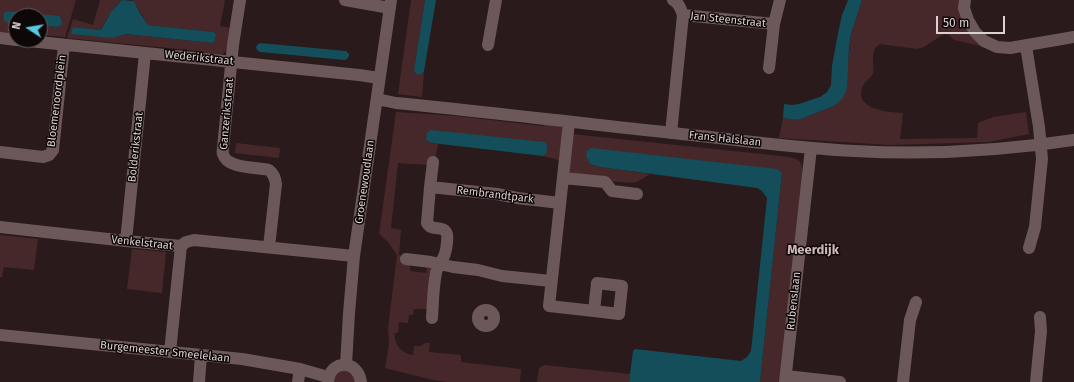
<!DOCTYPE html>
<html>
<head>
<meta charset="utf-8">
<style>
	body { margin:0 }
	#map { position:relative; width:1074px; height:382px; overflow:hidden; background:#2a1a1b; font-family:"Fira Sans",sans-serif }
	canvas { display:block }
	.north { position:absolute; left:8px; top:8px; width:40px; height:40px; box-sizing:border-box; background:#0e0707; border:1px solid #605758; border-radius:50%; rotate:282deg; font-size:11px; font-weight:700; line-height:16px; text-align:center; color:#dcd0d1 }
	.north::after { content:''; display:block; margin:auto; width:14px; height:18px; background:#57c9e2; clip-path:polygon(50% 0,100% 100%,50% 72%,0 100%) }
	.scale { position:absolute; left:936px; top:16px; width:69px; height:18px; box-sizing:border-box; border:2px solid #dcd0d1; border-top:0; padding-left:5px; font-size:12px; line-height:14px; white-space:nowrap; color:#dcd0d1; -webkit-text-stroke:3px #0e0707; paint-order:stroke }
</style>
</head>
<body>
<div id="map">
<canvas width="1074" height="382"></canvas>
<div class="north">N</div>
<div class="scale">50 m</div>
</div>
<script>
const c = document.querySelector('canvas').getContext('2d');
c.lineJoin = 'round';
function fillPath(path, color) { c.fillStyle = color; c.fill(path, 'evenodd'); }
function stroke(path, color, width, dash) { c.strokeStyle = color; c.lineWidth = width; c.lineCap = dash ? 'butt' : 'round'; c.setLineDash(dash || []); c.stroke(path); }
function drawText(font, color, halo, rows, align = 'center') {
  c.font = font + ' "Fira Sans",sans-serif'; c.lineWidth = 3; c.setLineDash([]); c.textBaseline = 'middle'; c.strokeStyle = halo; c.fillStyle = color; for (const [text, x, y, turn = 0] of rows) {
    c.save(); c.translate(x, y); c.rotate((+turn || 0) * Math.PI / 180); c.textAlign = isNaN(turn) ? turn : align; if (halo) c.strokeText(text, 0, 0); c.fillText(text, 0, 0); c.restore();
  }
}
const green = new Path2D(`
	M0,0H76L65,37L40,35V25L58,27L62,19L7,11L3,18C5,23 11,22 16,23V32C10,32 6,34 0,33Z
	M100,0H122C113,8 106,19 101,30L73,27C92,34 105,42 125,34L212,43L215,41L216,34L214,32L148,25L133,0H225L220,26L231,28L227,50L222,55L204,54L199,51L67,38L73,19L93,25Z
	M411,0H425L414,70L422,74L424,71L422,97L398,94Z
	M862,0H962L971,36L981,46L954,40L949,35L944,34L939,37L924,47L917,49L880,44L875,48C874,51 873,54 873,57C873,63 874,67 873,73C871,79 864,81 862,88C855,110 889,112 903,113L900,139L977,138L978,123L993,117L1026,112L1029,134L989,142L890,145L779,138L783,118L798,120L834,106L848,63L851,34Z
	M396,112L456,116L543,126L546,123L560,125L563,127L559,160L543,156C547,153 549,147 546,143H432L438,144L435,161L428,165L398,163L391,228L401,230L399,255L404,257L410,264V271L426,273L427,266L430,268L431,269L428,309H414L413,315H409L408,323L399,322L398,333H395V331C393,344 401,353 413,355L414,346H421L425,343H430L429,352L461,355V362L521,369L520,382H447L433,380L385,368L389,344L388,328L397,255L388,242L379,234Z
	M572,134L781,156C799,159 802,157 803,178L782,382H760L782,173L590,164L600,167L650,174C645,177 641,180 636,182C627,185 580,176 568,173Z
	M236,143L280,148L279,158L235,153Z
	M0,235L38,239L34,270L4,267L2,277H0Z
	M132,249L166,252L162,293L127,289Z
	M544,365L630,374L629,382H537L539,368Z
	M346,370L351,372L357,382H333C335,375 338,371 346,370Z`);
const water = new Path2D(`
	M122,0L134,1L140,13L148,25L214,32L216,34L215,41L212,43L126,34L112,38L71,34L73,27L101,30L111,12Z
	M425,0H436L424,71L422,74C417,75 416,74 414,70Z
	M848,0H862L851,34L849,48L847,87L845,94L841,100L834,106L798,120L783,118L784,104L792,105L799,104L820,97L827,92L831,85L832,66L838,33L842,15Z
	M7,11L59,16C63,20 63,25 58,27L40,25V16H16V23C8,22 1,24 4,13Z
	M260,43L346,51L349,54V56L347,59L345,60L260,52L257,50L256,47L257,45Z
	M431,130L544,142L546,143C549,147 547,154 543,156L432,143L426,140L427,133Z
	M591,148L777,169L782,173L760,382H629L633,351L635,349L741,361L747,357L751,351L767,198L762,191L757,188L600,167L590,164L586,156L587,151Z`);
const minor = new Path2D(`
	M240,0L233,45L223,148C223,150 222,152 223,154C227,169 256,167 269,170C274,174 275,178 276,184L269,247
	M345,0L390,8
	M965,0L964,8L968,20L975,32L984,41L997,47L1010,48L1074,37
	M683,15L774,24
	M0,38L16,40
	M19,40L359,75L379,78
	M488,45L496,0
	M1026,46L1039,127L1042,159L1035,227L1029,248
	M769,68L774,24L780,0
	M377,99L396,103C488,112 580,123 672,133C733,139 794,148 855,151C928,155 1002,151 1074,140
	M569,122L549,306L594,311
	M671,133L683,15C681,9 679,3 673,0
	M0,152L43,157L49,155L53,150L64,45
	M563,178L605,182L612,191L637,194
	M430,187L433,162
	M0,227L126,241L181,246L186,242L194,240L354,256
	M126,241L145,53
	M406,259L431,262L453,267L478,270L502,276L551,281
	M597,283L622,286L619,314L594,311Z
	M478 318a8 8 0 1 1 16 0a8 8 0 1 1-16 0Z
	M432,318C433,303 433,288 436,273C437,267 442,262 444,256C446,252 449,235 446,232C442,225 432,232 427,223L430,187L497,194L517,198L560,203
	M0,335L242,359L300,369L328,377
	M170,352L181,246
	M346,365L349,313L354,256L391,0
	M786,376L840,382
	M199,382L201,355
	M298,382L300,369
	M328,382C330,359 358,359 361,382
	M785,382L811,148
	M903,382L910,320L916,302
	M1036,382L1041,331L1040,317`);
const streetNames = [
	["Jan Steenstraat",728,20,6],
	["Wederikstraat",199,58,6],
	["Bloemenoordplein",57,101,-83],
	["Ganzerikstraat",227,114,-85],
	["Frans Halslaan",725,139,6],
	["Bolderikstraat",136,147,-84],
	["Groenewoudlaan",365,182,-82],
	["Rembrandtpark",495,195,7],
	["Venkelstraat",142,243,6],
	["Rubenslaan",794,301,-84],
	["Burgemeester Smeelelaan",165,352,6]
];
const quarterNames = [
	["Meerdijk",813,250]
];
fillPath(green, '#47282a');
fillPath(water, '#134e5a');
stroke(minor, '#6c5859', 12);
drawText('11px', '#dcd0d1', '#0e0707', streetNames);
drawText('bold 13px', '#d0b9bb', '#0e0707', quarterNames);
</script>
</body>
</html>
